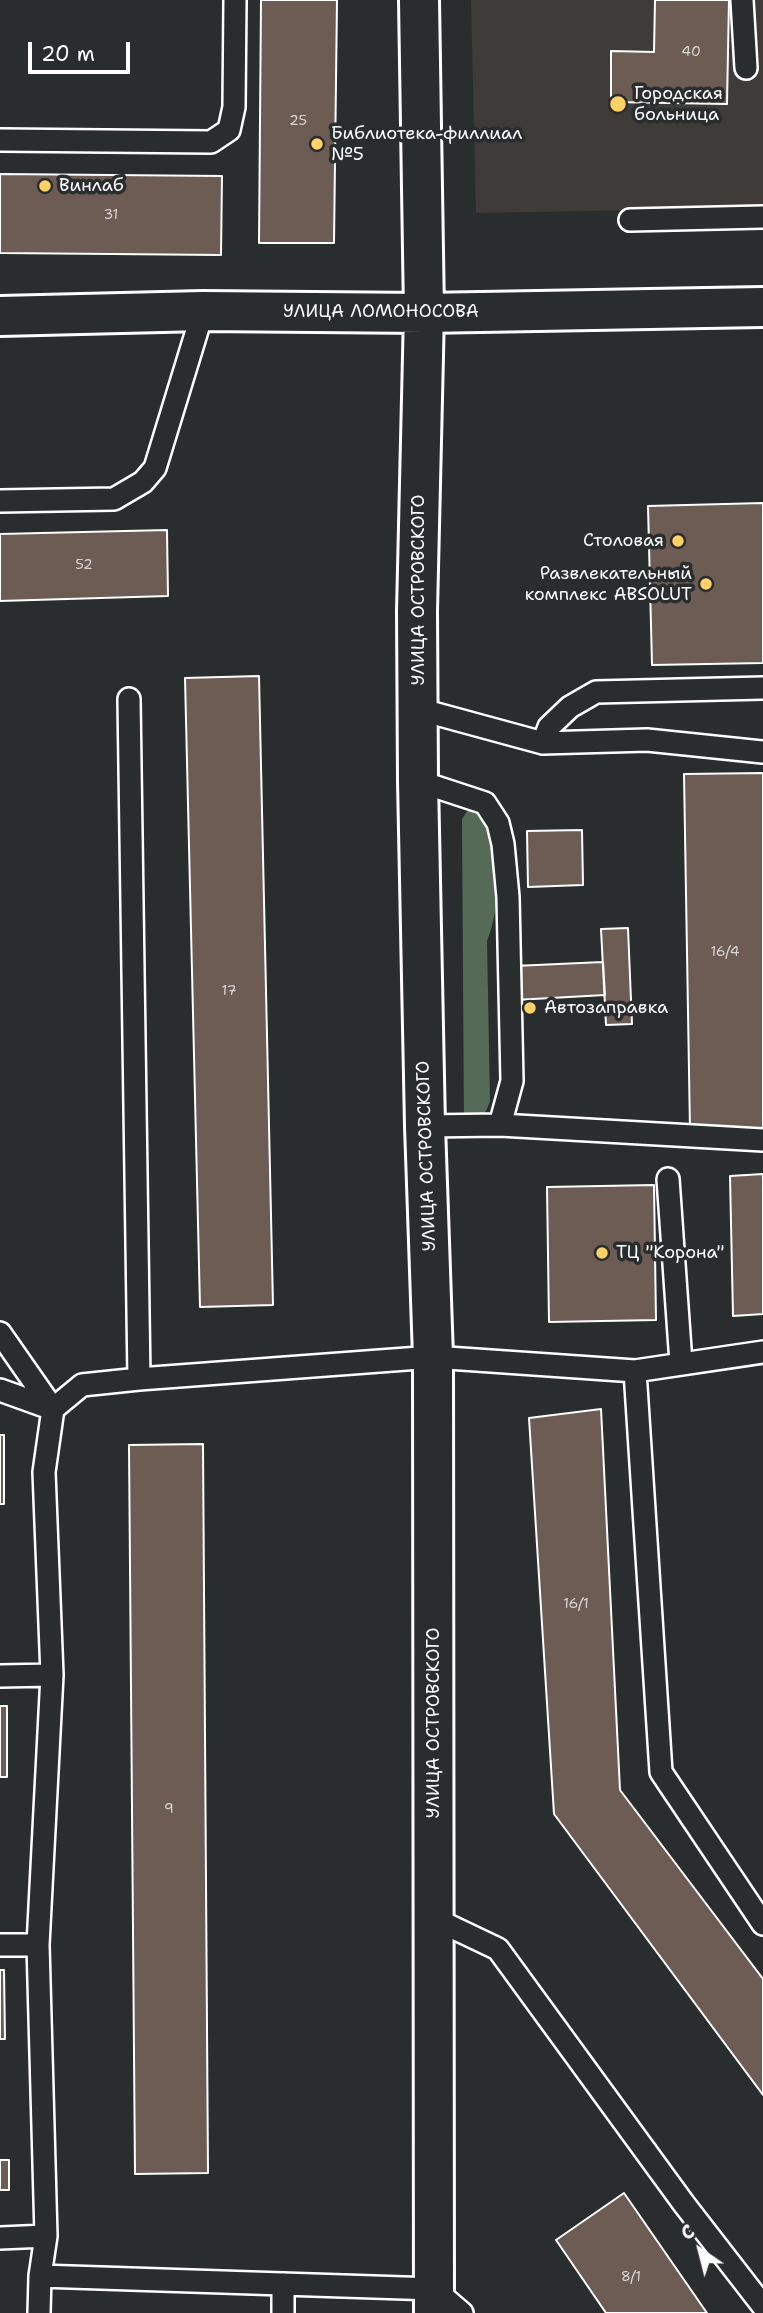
<!DOCTYPE html>
<html>
<head>
<meta charset="utf-8">
<style>
	body { margin:0 }
	#map { position:relative; width:763px; height:2313px; overflow:hidden; background:#2a2d2e; font-family:"Shantell Sans",sans-serif }
	canvas { display:block }
	.north { position:absolute; left:665px; top:2215px; width:70px; height:70px; -webkit-text-stroke:5px #2a2d2e; paint-order:stroke; rotate:325deg; font-size:19px; font-weight:700; line-height:28px; text-align:center; color:#fff }
	.north::after { content:''; display:block; margin:auto; width:24px; height:32px; background:#fff; clip-path:polygon(50% 0,100% 100%,50% 72%,0 100%) }
	.scale { position:absolute; left:28px; top:42px; width:102px; height:32px; box-sizing:border-box; border:4px solid #fff; border-top:0; padding-left:9px; font-size:21px; line-height:24px; white-space:nowrap; color:#fff; -webkit-text-stroke:5px #2a2d2e; paint-order:stroke }
</style>
</head>
<body>
<div id="map">
<canvas width="763" height="2313"></canvas>
<div class="north">С</div>
<div class="scale">20 m</div>
</div>
<script>
const c = document.querySelector('canvas').getContext('2d');
c.lineJoin = 'round';
function fillPath(path, color) { c.fillStyle = color; c.fill(path, 'evenodd'); }
function stroke(path, color, width, dash) { c.strokeStyle = color; c.lineWidth = width; c.lineCap = dash ? 'butt' : 'round'; c.setLineDash(dash || []); c.stroke(path); }
function drawText(font, color, halo, rows, align = 'center') {
  c.font = font + ' "Shantell Sans",sans-serif'; c.lineWidth = 7; c.setLineDash([]); c.textBaseline = 'middle'; c.strokeStyle = halo; c.fillStyle = color; for (const [text, x, y, turn = 0] of rows) {
    c.save(); c.translate(x, y); c.rotate((+turn || 0) * Math.PI / 180); c.textAlign = isNaN(turn) ? turn : align; if (halo) c.strokeText(text, 0, 0); c.fillText(text, 0, 0); c.restore();
  }
}
const built = new Path2D(`
	M471,0H763V208L476,213Z`);
const green = new Path2D(`
	M468,810C510,811 500,915 487,941L490,1101C485,1116 480,1123 464,1125L462,819Z`);
const building = new Path2D(`
	M261,0H337L334,243H259Z
	M655,0H729L727,104L611,102V51L654,52Z
	M0,174L222,176L221,255L0,253Z
	M763,503V663L652,665L648,506Z
	M167,530L168,596L0,601V534Z
	M259,676L273,1305L200,1307L185,678Z
	M763,773V1129L690,1131L684,774Z
	M582,830L583,885L528,887L527,831Z
	M628,928L632,1024L606,1025L601,929Z
	M603,962L605,995L515,1000L514,966Z
	M763,1174V1314L733,1316L730,1176Z
	M654,1185L656,1320L549,1322L547,1187Z
	M601,1409L620,1790L763,1979V2095L554,1814L529,1418Z
	M0,1435H4V1504H0Z
	M203,1444L208,2173L135,2174L129,1445Z
	M0,1706H7V1777H0Z
	M0,1970H4L5,2039H0Z
	M0,2160H9V2190H0Z
	M624,2193L707,2313H606L556,2240Z`);
const lane = new Path2D(`
	M742,0L746,68
	M0,140L211,142L229,130L234,107L235,0
	M630,220L763,217
	M0,501L114,499L143,482L155,468L203,311
	M129,699L139,1379
	M418,709L543,743L647,740L763,752
	M543,743L549,727L570,707L596,692L763,688
	M418,781L485,803L498,823L503,844L508,897L512,1081L500,1125
	M425,1126L500,1125L763,1140
	M668,1179L681,1363
	M0,1333L53,1409
	M635,1371L661,1772L763,1924
	M0,1390L53,1409
	M0,1676L52,1675
	M435,1919L498,1949L684,2204L763,2306
	M0,1945H38
	M0,2238L46,2236
	M283,2284V2313
	M39,2313L40,2276
	M462,2313L434,2289L40,2276L46,2236L38,1945L52,1675L44,1472L53,1409L82,1385L139,1379L433,1357L635,1371L763,1352`);
const secondary = new Path2D(`
	M419,0L424,313L417,611L418,781L425,1126L433,1357L434,2313
	M0,316L203,311L424,313L763,307`);
const markers = [
	[618,104,9,"#ffd166"],
	[317,144,7,"#ffd166"],
	[45,186,7,"#ffd166"],
	[678,541,7,"#ffd166"],
	[706,584,7,"#ffd166"],
	[530,1008,7,"#ffd166"],
	[602,1253,7,"#ffd166"]
];
const numberNames = [
	["40",691,52],
	["25",298,121],
	["31",111,215],
	["52",84,565],
	["16/4",725,952],
	["17",229,991],
	["16/1",576,1604],
	["9",169,1809],
	["8/1",631,2277]
];
const poiNames = [
	["Городская",634,94],
	["больница",634,115],
	["Библиотека-филлиал",331,134],
	["№5",331,155],
	["Винлаб",59,186],
	["Столовая",664,541,"right"],
	["Развлекательный",692,574,"right"],
	["комплекс ABSOLUT",692,595,"right"],
	["Автозаправка",544,1008],
	["ТЦ \"Корона\"",616,1253]
];
const streetNames = [
	["УЛИЦА ЛОМОНОСОВА",381,312],
	["УЛИЦА ОСТРОВСКОГО",419,590,-90],
	["УЛИЦА ОСТРОВСКОГО",427,1156,-92],
	["УЛИЦА ОСТРОВСКОГО",434,1723,-90]
];
fillPath(built, '#3e3b39');
fillPath(green, '#556b57');
fillPath(building, '#6c5c54');
stroke(building, '#fff', 2);
stroke(lane, '#fff', 26);
stroke(secondary, '#fff', 44);
stroke(lane, '#2a2d2e', 21);
stroke(secondary, '#2a2d2e', 38);
for (const [x, y, r, color] of markers) { const dot = new Path2D(); dot.arc(x, y, r, 0, 2 * Math.PI); c.fillStyle = color; c.fill(dot); stroke(dot, '#2a2d2e', 2.5); }
drawText('14px', '#dad6d4', null, numberNames);
drawText('18px', '#fff', '#2a2d2e', poiNames, 'left');
drawText('18px', '#fff', '#2a2d2e', streetNames);
</script>
</body>
</html>
